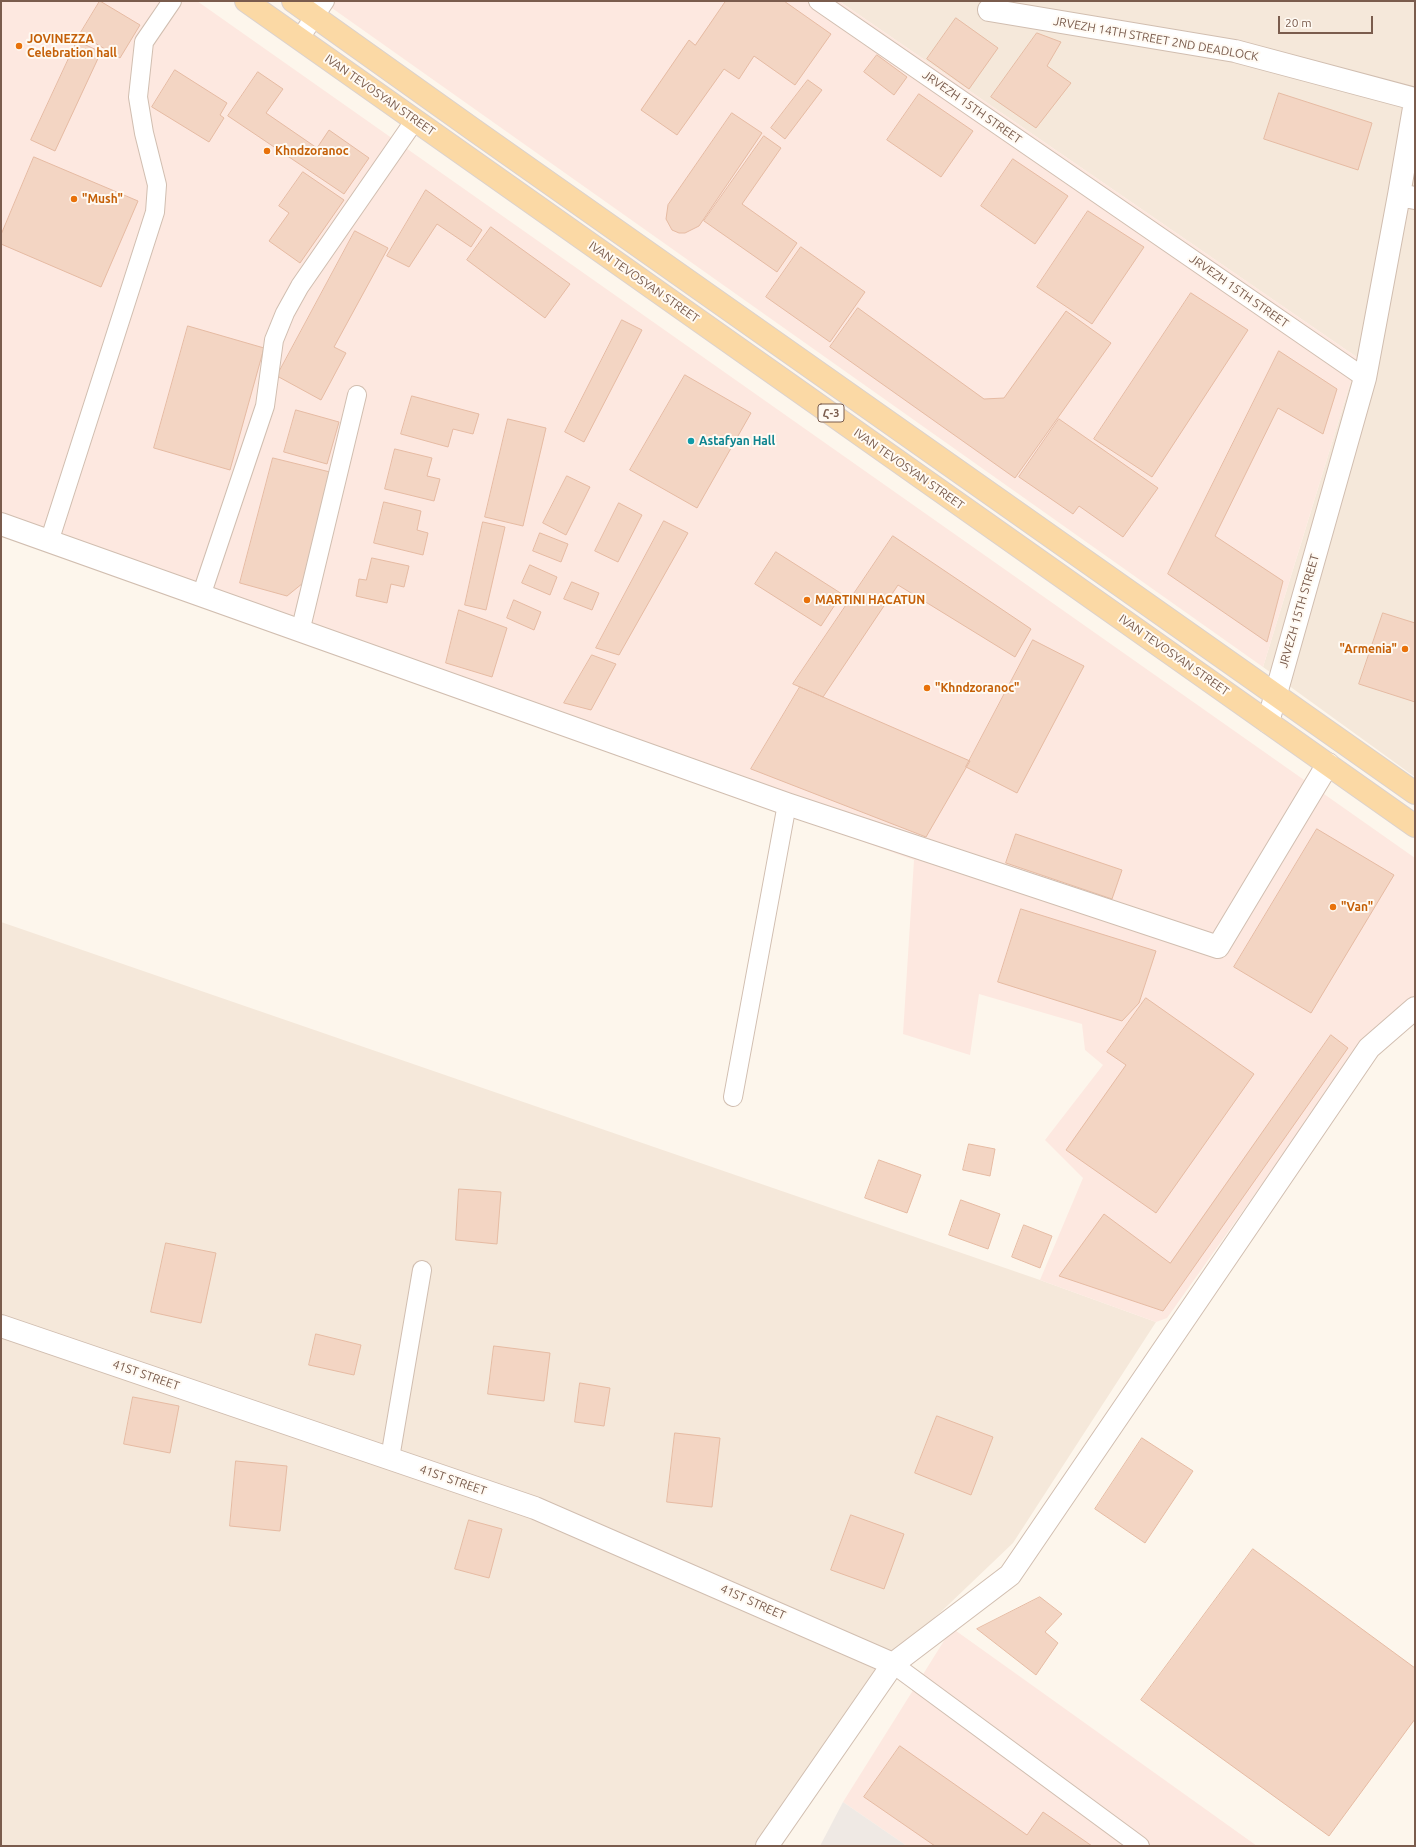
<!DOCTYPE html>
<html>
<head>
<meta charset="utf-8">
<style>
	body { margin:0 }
	#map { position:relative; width:1416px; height:1847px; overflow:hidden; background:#fdf6ec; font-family:Ubuntu,sans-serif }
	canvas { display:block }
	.frame { position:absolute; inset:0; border:2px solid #7a5c4d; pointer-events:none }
	.scale { position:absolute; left:1278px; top:16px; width:95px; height:18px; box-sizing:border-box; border:2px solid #7a5c4d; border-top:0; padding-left:5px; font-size:12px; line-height:14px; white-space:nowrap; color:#7a5c4d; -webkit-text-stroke:3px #fffaf3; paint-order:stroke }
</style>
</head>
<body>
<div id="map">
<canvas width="1416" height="1847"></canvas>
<div class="frame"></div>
<div class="scale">20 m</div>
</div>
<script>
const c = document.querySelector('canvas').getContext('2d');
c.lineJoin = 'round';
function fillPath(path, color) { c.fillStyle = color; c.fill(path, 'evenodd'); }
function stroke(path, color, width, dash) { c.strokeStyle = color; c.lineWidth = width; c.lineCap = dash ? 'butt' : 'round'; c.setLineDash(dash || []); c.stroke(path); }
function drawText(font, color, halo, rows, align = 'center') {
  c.font = font + ' Ubuntu,"Noto Sans Armenian",sans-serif'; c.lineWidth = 4; c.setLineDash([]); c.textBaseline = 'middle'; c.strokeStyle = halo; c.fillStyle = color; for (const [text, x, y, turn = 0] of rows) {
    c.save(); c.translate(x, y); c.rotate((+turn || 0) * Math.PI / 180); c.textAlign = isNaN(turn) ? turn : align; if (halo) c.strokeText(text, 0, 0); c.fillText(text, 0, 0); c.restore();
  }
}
const residential = new Path2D(`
	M839,1H1415V777L1263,667L1358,358Z
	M1,922L1040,1280L1156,1322L1013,1543L879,1671L759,1846H1Z`);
const commercial = new Path2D(`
	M1,1H197L1415,858V997L1358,1049L1167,1318L1156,1322L1040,1280L1083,1178L1045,1140L1103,1065L1085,1050L1082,1024L979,994L970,1055L903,1034L914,860L1,533Z
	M322,1H839L1358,358L1263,667Z
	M952,1628L1257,1846H907L843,1802Z`);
const industrial = new Path2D(`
	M843,1802L907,1846H820Z`);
const building = new Path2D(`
	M100,1L140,25L120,58L80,34Z
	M726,1H784L831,34L795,85L754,56L739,79L724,69L677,135L641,110L689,40L695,45Z
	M956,18L998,48L969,89L927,59Z
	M1037,33L1061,42L1047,66L1071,83L1036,128L991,97Z
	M77,41L101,52L55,151L31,140Z
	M877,55L907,77L894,95L864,72Z
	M175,70L227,103L220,115L224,118L209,142L152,107Z
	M258,72L283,89L266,113L317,148L329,130L369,158L344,194L228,116Z
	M808,80L822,90L785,139L771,128Z
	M1279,93L1372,123L1358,170L1264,139Z
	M919,94L973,131L941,177L887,140Z
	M732,113L762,133L699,226L685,233H679L672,230L666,219L668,205Z
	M764,136L781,148L742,204L797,243L777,272L704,221Z
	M34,157L138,201L101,287L1,244V235Z
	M1013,159L1068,196L1035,244L981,206Z
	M303,172L344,200L300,263L269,241L289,213L279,206Z
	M426,190L482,230L471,247L437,224L409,267L387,256Z
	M1088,211L1144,247L1092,324L1037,287Z
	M491,227L570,284L545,318L467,260Z
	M355,231L388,248L334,347L346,353L321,400L277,376Z
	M801,247L865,292L830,342L766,297Z
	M1191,293L1248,330L1152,477L1094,439Z
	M858,308L984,399L1004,398L1066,311L1111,343L1015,478L830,347Z
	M622,320L642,330L584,442L565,432Z
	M188,326L264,348L230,470L154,448Z
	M1279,351L1337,389L1323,434L1278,408L1215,536L1283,581L1267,642L1168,574Z
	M685,375L751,413L697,508L630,470Z
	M412,396L479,414L473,434L453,429L448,447L401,434Z
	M296,410L339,422L327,464L284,452Z
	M508,419L546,428L523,526L485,517Z
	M1059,419L1158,488L1123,537L1079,506L1073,514L1019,477Z
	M395,449L432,458L427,476L440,479L434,501L385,489Z
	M273,458L330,472L303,583L287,596L240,583Z
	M567,476L590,487L566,535L543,523Z
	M384,502L421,511L417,530L428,533L423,555L374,543Z
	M619,503L642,515L618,562L595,551Z
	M664,521L688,533L619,655L596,648Z
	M483,522L505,527L486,610L465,605Z
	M540,533L568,544L561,562L533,551Z
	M893,536L1031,629L1015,657L898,585L823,697L793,684Z
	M776,552L842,594L821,626L755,584Z
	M372,558L409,566L404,587L391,584L387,603L356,596L359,579L366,580Z
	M530,565L557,577L550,595L522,583Z
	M572,582L599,593L592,610L564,599Z
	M514,600L541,612L534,630L507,618Z
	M459,610L507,628L492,677L446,663Z
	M1383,613L1415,623V702L1359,684Z
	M1033,640L1084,666L1017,793L966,767Z
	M592,655L616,664L591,710L564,703Z
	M800,687L970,761L926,837L751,769Z
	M1317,829L1394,875L1311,1013L1234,967Z
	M1016,834L1122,870L1112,899L1006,863Z
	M1021,909L1156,951L1139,1003L1122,1021L998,982Z
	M1146,998L1254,1074L1156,1213L1066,1150L1126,1065L1107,1052Z
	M1331,1035L1348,1048L1163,1311L1059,1276L1104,1214L1170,1263Z
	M969,1144L995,1149L990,1176L963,1170Z
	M879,1160L921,1175L907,1213L865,1198Z
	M459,1189L501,1192L497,1244L456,1240Z
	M961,1200L1000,1214L988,1249L949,1235Z
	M1024,1225L1052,1236L1040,1268L1012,1257Z
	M166,1243L216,1253L201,1323L151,1312Z
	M316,1334L361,1345L354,1375L309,1365Z
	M494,1346L550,1353L544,1401L488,1394Z
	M580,1383L610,1388L604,1426L575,1422Z
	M133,1397L179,1406L170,1453L124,1444Z
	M937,1416L993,1437L971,1495L915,1473Z
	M675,1433L720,1438L712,1507L667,1502Z
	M1142,1438L1193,1471L1145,1543L1095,1509Z
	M236,1461L287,1466L280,1531L230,1526Z
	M851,1515L904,1534L884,1589L831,1570Z
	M469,1520L502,1529L489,1578L455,1569Z
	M1253,1549L1415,1668V1719L1329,1836L1141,1700Z
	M1040,1597L1062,1614L1045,1632L1058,1643L1036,1675L977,1629Z
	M900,1746L1027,1835L1043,1812L1092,1846H935L864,1797Z`);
const lane = new Path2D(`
	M818,1L1365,378
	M300,38L325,1
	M49,542L155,212L157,185L144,133L138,97L144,42L172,1
	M201,596L265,406L274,340L285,313L300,286L415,120
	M300,632L357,395
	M733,1097L787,804
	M390,1458L422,1270
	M893,1664L1140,1846`);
const street = new Path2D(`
	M989,10L1235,51L1415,99
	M1415,102L1399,195L1415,198
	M1,524L787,804L1218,947L1328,764
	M1268,722L1365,378L1399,195
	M1,1326L535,1508L893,1664
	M767,1846L893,1664L1010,1575L1369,1048L1415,1008`);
const primary = new Path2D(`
	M246,1L1415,826
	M293,1L474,130L1415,793`);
const markers = [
	[19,46,4,"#e8710a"],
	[267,151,4,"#e8710a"],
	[74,199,4,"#e8710a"],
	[691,441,4,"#0f9aa8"],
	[807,600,4,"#e8710a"],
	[1405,649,4,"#e8710a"],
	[927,688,4,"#e8710a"],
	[1333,907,4,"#e8710a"]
];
const shields = [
	[831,413,26]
];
const shieldNames = [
	["Հ-3",831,413]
];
const foodNames = [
	["JOVINEZZA",27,39],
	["Celebration hall",27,53],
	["Khndzoranoc",275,151],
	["\"Mush\"",82,199],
	["MARTINI HACATUN",815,600],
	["\"Armenia\"",1397,649,"right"],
	["\"Khndzoranoc\"",935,688],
	["\"Van\"",1341,907]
];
const streetNames = [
	["JRVEZH 14TH STREET 2ND DEADLOCK",1156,39,10],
	["IVAN TEVOSYAN STREET",380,95,35],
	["JRVEZH 15TH STREET",972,107,35],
	["IVAN TEVOSYAN STREET",644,282,35],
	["JRVEZH 15TH STREET",1239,291,35],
	["IVAN TEVOSYAN STREET",909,469,35],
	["JRVEZH 15TH STREET",1299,611,-74],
	["IVAN TEVOSYAN STREET",1174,655,35],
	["41ST STREET",146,1375,19],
	["41ST STREET",453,1480,19],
	["41ST STREET",753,1602,24]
];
const cultureNames = [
	["Astafyan Hall",699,441]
];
fillPath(residential, '#f5e8da');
fillPath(commercial, '#fde8e0');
fillPath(industrial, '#efe9e4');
fillPath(building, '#f3d5c3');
stroke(building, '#e6bba3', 1);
stroke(lane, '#d1beb0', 20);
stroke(street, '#d1beb0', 24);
stroke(primary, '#dad1cd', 24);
stroke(lane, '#fff', 18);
stroke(street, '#fff', 22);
stroke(primary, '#fbd9a5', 22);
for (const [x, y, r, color] of markers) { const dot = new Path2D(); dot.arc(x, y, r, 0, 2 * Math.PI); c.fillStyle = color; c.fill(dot); stroke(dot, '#fffaf3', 1.5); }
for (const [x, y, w] of shields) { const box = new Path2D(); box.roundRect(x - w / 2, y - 9, w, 18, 3); c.fillStyle = '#fffaf3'; c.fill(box); stroke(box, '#7a5c4d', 1); }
drawText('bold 11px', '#7a5c4d', null, shieldNames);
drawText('bold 12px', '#c56008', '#fffaf3', foodNames, 'left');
drawText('12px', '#7a5c4d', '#fffaf3', streetNames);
drawText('bold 12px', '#0d838f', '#fffaf3', cultureNames, 'left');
</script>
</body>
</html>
